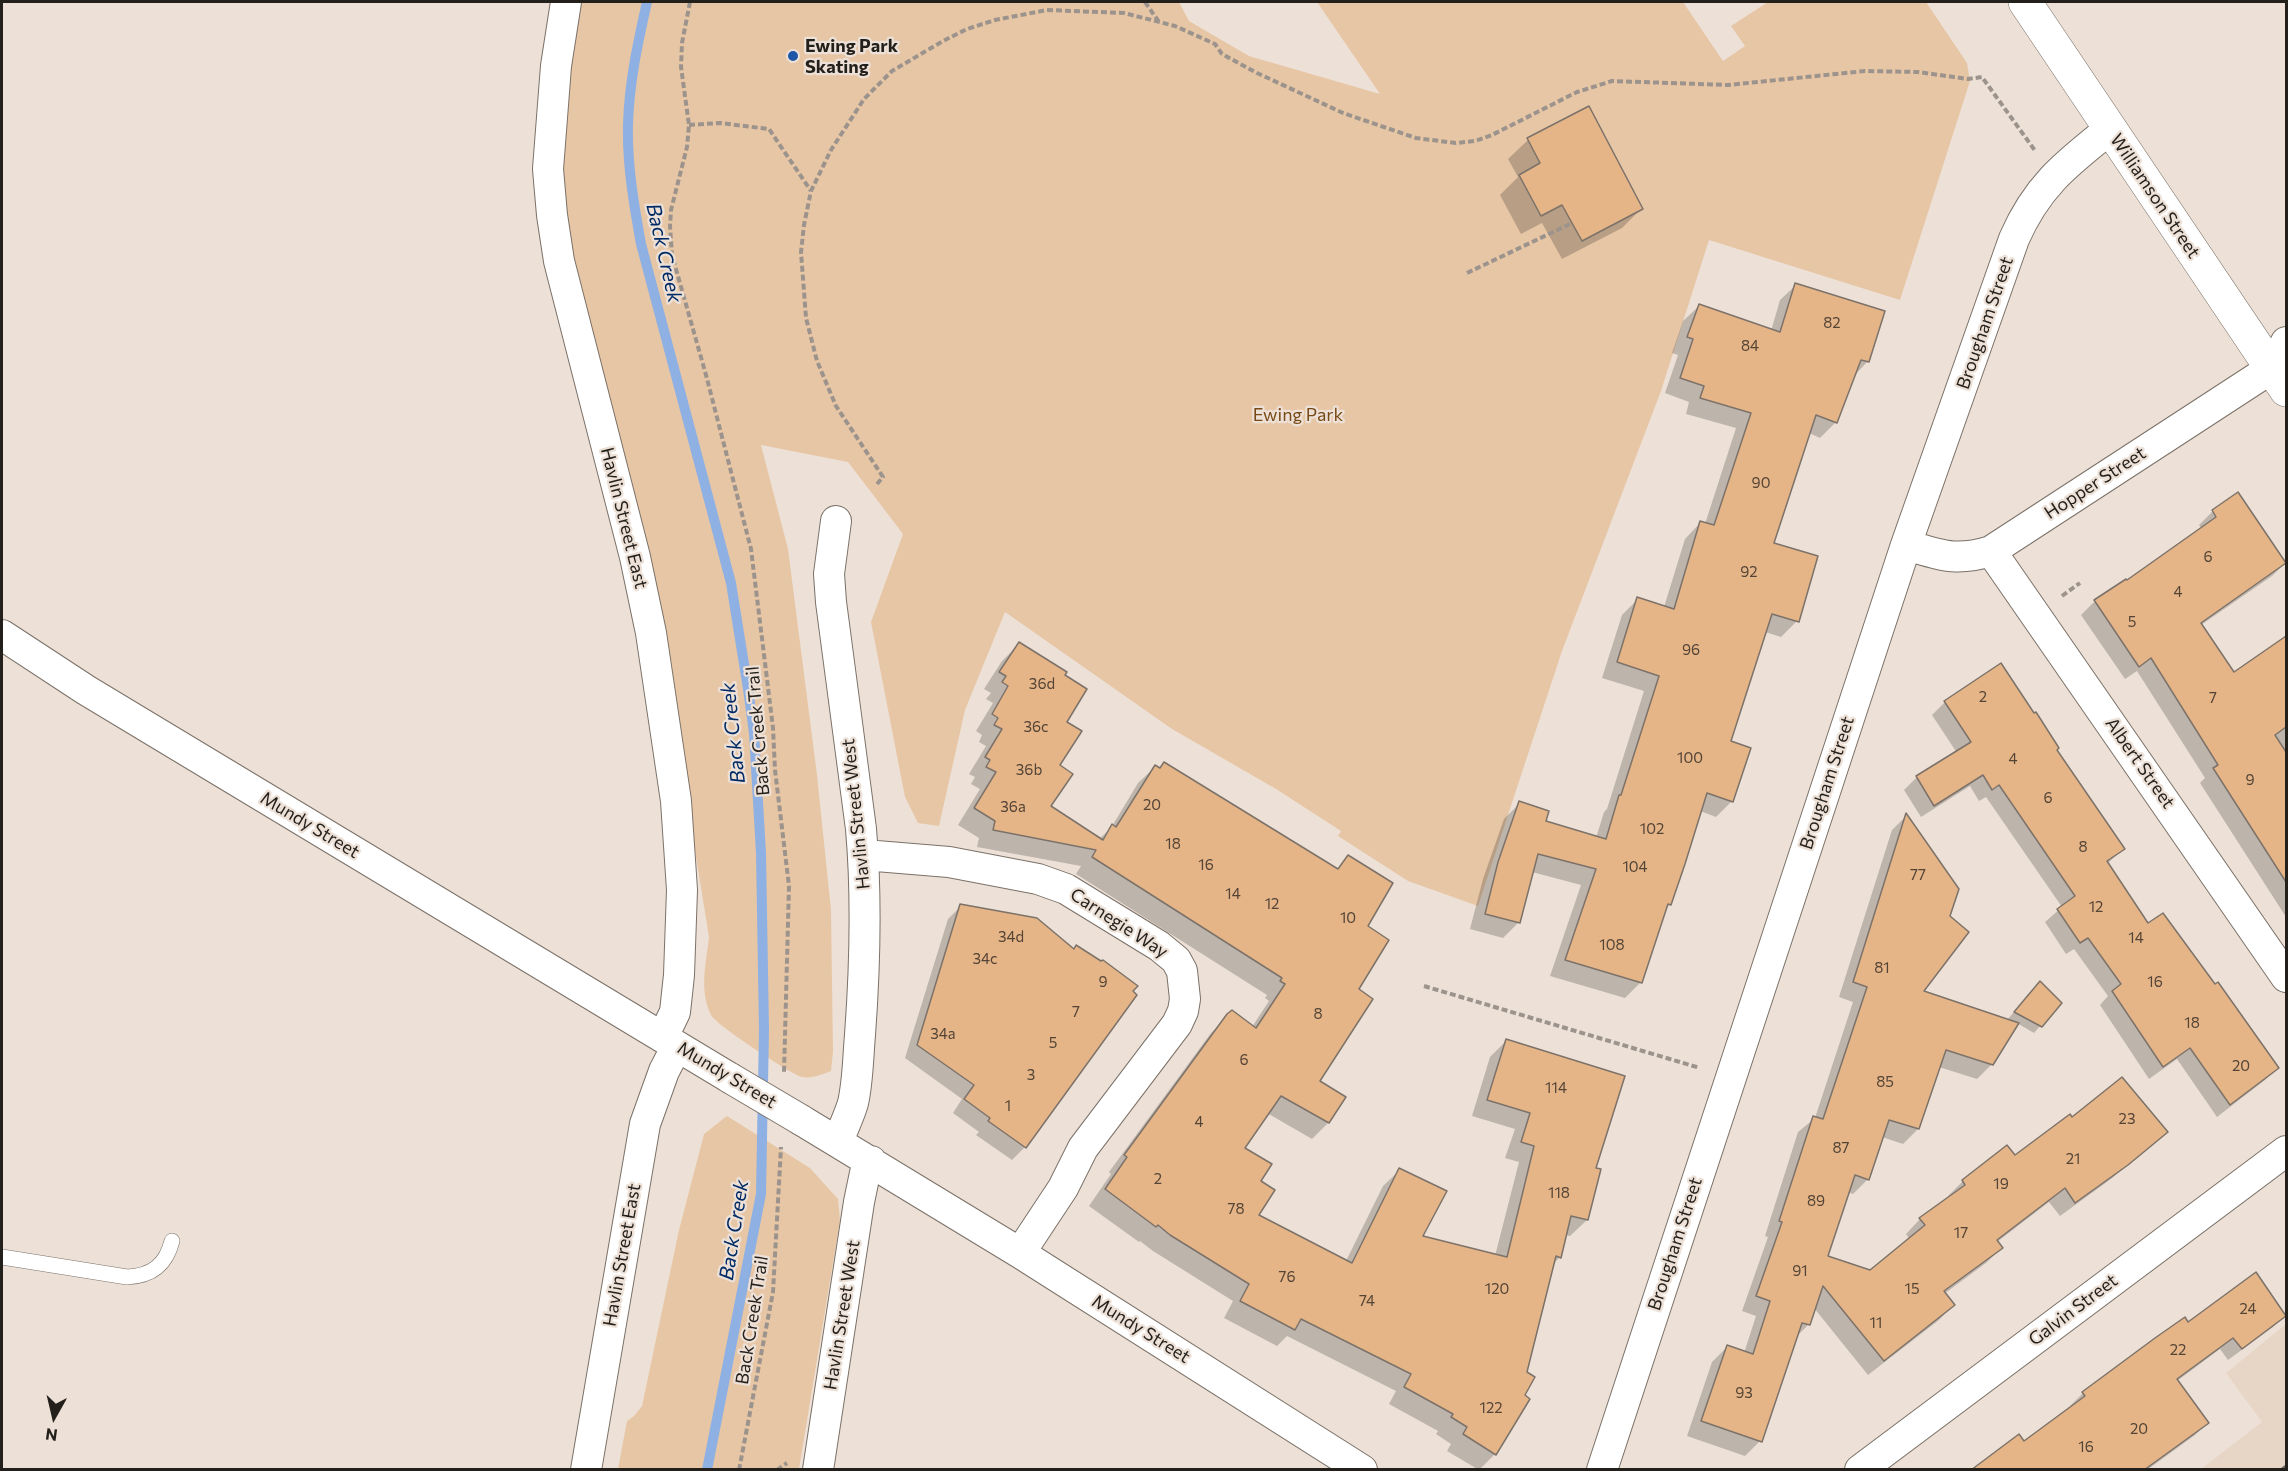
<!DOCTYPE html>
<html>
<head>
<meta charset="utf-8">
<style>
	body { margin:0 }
	#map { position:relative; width:2288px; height:1471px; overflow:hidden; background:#ede1d7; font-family:Commissioner,sans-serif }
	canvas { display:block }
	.frame { position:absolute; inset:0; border:3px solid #231f1b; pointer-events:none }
	.north { position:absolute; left:24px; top:1387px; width:60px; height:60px; -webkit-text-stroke:4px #ede1d7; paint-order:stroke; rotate:188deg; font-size:16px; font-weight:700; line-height:24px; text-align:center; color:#231f1b }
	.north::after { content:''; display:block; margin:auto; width:21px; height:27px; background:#231f1b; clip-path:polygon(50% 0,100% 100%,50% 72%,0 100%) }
</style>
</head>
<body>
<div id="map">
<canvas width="2288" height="1471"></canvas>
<div class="frame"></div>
<div class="north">N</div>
</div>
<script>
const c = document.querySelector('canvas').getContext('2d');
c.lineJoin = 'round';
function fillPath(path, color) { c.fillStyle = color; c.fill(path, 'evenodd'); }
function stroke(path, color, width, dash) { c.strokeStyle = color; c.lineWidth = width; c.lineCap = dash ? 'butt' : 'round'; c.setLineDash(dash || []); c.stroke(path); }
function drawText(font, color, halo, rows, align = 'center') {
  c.font = font + ' Commissioner,sans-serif'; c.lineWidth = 4.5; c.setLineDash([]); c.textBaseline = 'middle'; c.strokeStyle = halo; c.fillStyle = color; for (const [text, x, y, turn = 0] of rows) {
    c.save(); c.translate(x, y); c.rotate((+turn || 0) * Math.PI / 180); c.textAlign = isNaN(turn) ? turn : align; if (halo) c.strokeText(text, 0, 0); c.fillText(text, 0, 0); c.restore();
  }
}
const built = new Path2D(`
	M2286,1324V1469H2201L2262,1422L2226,1373Z`);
const green = new Path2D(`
	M574,2H1179L1189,21L1249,56L1380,94L1317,2H1683L1723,61L1745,46L1731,26L1768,2H1926L1967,63L1970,81L1900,300L1709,240L1661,391L1562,651L1478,906L1408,881L1338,836L1341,831L1276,789L1172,729L1005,612L965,710L939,826L918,823L905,797L871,622L903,534L848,462L761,445L788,549L817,775L831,910L833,1052L831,1071C821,1075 809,1080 799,1076C787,1071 716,1025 711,1015C699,990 706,964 709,937L652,586L559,212Z
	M727,1116L810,1168L838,1199L840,1220L799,1469H618L627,1421L634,1416L642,1406L679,1230L704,1134Z`);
const shadow = new Path2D(`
	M1588,108L1641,209L1622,228L1562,259L1542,223L1521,234L1500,195L1518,177L1508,159L1528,140Z
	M1796,285L1868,361L1853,377L1836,422L1820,438L1809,433L1772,544L1797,621L1781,637L1765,632L1729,742L1732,801L1716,817L1700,811L1670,904L1665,909L1641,982L1625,998L1550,976L1581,885L1532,872L1519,922L1503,938L1470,929L1483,879L1504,819L1520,803L1544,822L1596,838L1604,812L1607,809L1644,691L1602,678L1622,615L1638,599L1664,607L1685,539L1700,523L1705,524L1736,428L1686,414L1689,402L1665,393L1678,355L1672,353L1683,321L1699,306L1771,331L1780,300Z
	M2238,494L2286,562L2272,576L2201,625L2233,674L2286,637V917L2200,783L2205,778L2137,671L2125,679L2081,615L2095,601L2125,581L2126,582L2202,529L2199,525L2213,511Z
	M1019,644L1065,723L1049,807L1099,839L1111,828L1138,783L1155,767L1159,769L1164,764L1336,870L1349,857L1366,926L1357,990L1318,1082L1328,1123L1312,1139L1267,1113L1242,1148L1259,1182L1257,1215L1346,1261L1383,1186L1400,1170L1420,1237L1495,1256L1519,1162L1505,1158L1515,1129L1472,1116L1490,1057L1507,1040L1594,1169L1587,1220L1570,1236L1565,1235L1560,1257L1552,1265L1495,1454L1479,1470L1447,1451L1451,1444L1436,1434L1438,1431L1389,1404L1396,1391L1287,1336L1277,1346L1224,1318L1233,1301L1153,1251L1140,1241L1139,1242L1089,1206L1111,1174L1109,1172L1211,1033L1232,1012L1252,1027L1269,1001L1265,998L1267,995L1076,874L1081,866L977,847L979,838L958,825L980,789L971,784L975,777L969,774L986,746L979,742L982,735L976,731L993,703L986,699L991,693L984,689L1002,661Z
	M2001,666L2055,750L2123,849L2107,864L2148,925L2277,1067L2265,1080L2217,1117L2177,1059L2149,1079L2100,1005L2108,996L2074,949L2066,954L2045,922L2062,907L1986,797L1979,801L1970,786L1921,817L1904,790L1917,777L1957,753L1932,715L1945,702Z
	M1906,816L1922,992L2007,1020L2034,989L2060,1003L2034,1033L2017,1023L1992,1064L1977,1079L1939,1067L1918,1129L1903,1144L1882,1137L1868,1179L1853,1194L1848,1192L1826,1257L1870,1272L1910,1240L1906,1234L1920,1219L1949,1198L1948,1196L1963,1181L2015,1157L2072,1119L2166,1132L2111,1179L2060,1216L2049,1202L1997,1242L2001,1248L1986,1263L1944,1294L1953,1305L1939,1320L1868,1375L1814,1308L1808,1325L1795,1338L1760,1441L1745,1456L1687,1436L1712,1362L1727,1347L1744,1353L1756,1316L1742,1311L1768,1237L1765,1236L1798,1132L1815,1118L1853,1002L1839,997L1892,830Z
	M961,906L1073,951L1135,996L1025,1147L1012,1160L976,1135L979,1132L953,1113L962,1099L905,1058L948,919Z
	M2255,1274L2286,1315L2273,1327L2228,1360L2220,1349L2177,1381L2207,1423L2195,1435L2147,1470H1975L2024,1443L2072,1408L2070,1406L2083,1393L2188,1324Z`);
const stream = new Path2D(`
	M647,2C638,42 629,83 628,125C627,165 634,205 641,244L731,583L748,689L754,733L761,853L764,1030L761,1194L707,1470`);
const building = new Path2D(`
	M1589,106L1643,209L1582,241L1562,205L1541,216L1519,175L1540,163L1527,138Z
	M1795,283L1885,311L1869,362L1861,360L1837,423L1816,415L1774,543L1818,556L1799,622L1772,614L1731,741L1751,748L1733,802L1707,793L1685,864L1671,905L1668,904L1642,983L1565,960L1596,869L1538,854L1520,923L1485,914L1498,862L1519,801L1549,811L1546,821L1606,839L1619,795H1621L1659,676L1617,662L1637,597L1674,609L1700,521L1714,525L1751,413L1700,398L1704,386L1680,378L1693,339L1687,337L1699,304L1780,332Z
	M2238,492L2286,563L2201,623L2234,672L2286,636V727L2275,735L2286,752V882L2213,768L2218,765L2151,658L2139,667L2094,600L2126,579L2127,580L2216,517L2212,510Z
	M1019,642L1067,672L1065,675L1087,689L1067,722L1082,731L1060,765L1073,774L1051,806L1103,840L1112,824L1116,827L1155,765L1160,768L1164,762L1338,869L1348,855L1393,883L1368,926L1389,940L1359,989L1373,999L1320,1081L1346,1097L1329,1123L1281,1096L1245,1148L1272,1164L1261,1181L1275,1190L1259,1215L1352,1263L1399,1168L1447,1191L1423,1236L1507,1257L1534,1146L1521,1142L1530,1113L1487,1100L1506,1039L1625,1076L1596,1168L1601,1169L1588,1220L1571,1216L1561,1258L1556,1256L1527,1372L1535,1377L1525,1395L1530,1399L1496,1455L1463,1434L1467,1427L1451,1417L1453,1414L1404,1387L1411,1374L1301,1319L1295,1330L1240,1301L1249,1284L1170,1235L1158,1225L1156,1227L1105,1189L1127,1157L1124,1155L1227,1014L1232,1010L1256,1028L1285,984L1280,981L1282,978L1092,857L1096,850L993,830L995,821L974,808L996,772L986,767L990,760L985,757L1002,729L994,725L998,718L992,714L1008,686L1002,682L1006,676L999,672Z
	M2001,663L2034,713L2036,712L2059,748L2057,750L2125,849L2107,861L2148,923L2163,913L2215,984L2218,982L2279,1068L2230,1105L2190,1048L2163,1067L2112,991L2121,984L2088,938L2080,943L2057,909L2075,896L1999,785L1992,790L1983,775L1934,806L1916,776L1971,742L1944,701Z
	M1906,813L1959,889L1950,916L1969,932L1924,991L2019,1023L1993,1065L1946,1050L1919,1129L1889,1120L1869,1180L1855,1175L1828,1256L1870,1270L1925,1225L1919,1218L1965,1185L1962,1180L2007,1145L2015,1155L2070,1114L2072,1117L2122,1077L2168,1132L2128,1165L2075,1203L2065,1188L1997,1240L2003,1248L1944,1291L1955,1305L1884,1361L1823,1286L1810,1325L1802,1323L1762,1442L1701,1421L1727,1345L1753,1354L1770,1301L1756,1296L1782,1222L1779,1221L1813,1116L1823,1119L1867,987L1853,982Z
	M960,904L1037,918L1074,949L1076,945L1101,961L1103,960L1138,986L1133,991L1137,995L1026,1148L988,1121L990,1118L964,1099L974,1085L917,1045Z
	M2040,981L2062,1003L2042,1027L2014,1012Z
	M2256,1272L2286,1316L2242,1349L2233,1338L2177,1379L2209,1423L2144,1470H1971L2019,1434L2024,1441L2085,1396L2082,1392L2155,1338L2185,1317L2188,1322Z`);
const path = new Path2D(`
	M690,2L682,43L681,67L689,125L687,147L671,210L670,226L672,255L706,375L751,549L773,728L775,770L789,886L784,1073
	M1145,2L1159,22
	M689,125L720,123L769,129L811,191
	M1467,273L1572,223
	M877,484L883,477L836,406L817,361L806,318L801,252L804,225L811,191L831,150L864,99L892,71L943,41L967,29L995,20L1047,10L1124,13L1175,26L1215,44L1222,54L1255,72L1343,113L1416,138L1456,143L1475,141L1492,135L1577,92L1612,81L1728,85L1865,71L1918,72L1968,79L1982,77L2036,152
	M2062,596L2080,583
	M1424,986L1700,1068
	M739,1470L773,1292L781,1147
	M777,1470L787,1463`);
const service = new Path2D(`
	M2,1257L127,1277C152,1276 166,1265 172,1241`);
const minor = new Path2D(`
	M566,2L556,66L548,169L552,215L559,261L635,557L651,633L676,801L682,890L679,975L675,1012L663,1037
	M836,521L829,574L831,602L861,829C867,898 865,967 860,1035C858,1057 858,1081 853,1103C849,1116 843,1129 838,1141
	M1906,545C1941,555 1955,562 1991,551L2272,368L2286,342
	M1991,551L2286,977
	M2,635L86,690L730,1078
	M864,855L949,862L1038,879L1066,889L1159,946L1176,960L1182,971L1185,999L1183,1011L1177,1024L1083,1148L1063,1188L1020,1253
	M801,1120L1020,1253L1362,1470
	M586,1470L645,1124L664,1071L677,1046
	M818,1470L859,1202L865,1173L871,1161
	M1602,1470L1906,545L2014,239C2037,186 2066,164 2110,129
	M1860,1470L2286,1151`);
const tertiary = new Path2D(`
	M2025,2L2286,390`);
const rail = new Path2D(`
	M2282,1470L2286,1467`);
const minorBridge = new Path2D(`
	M730,1078L801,1120`);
const markers = [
	[793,56,6,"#1d56a7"]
];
const numberNames = [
	["82",1832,323],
	["84",1750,346],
	["90",1761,483],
	["6",2208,557],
	["92",1749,572],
	["4",2178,592],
	["5",2132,622],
	["96",1691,650],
	["36d",1042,684],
	["2",1983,697],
	["7",2213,698],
	["36c",1036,727],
	["100",1690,758],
	["4",2013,759],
	["36b",1029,770],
	["9",2250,780],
	["6",2048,798],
	["20",1152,805],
	["36a",1013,807],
	["102",1652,829],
	["18",1173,844],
	["8",2083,847],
	["16",1206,865],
	["104",1635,867],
	["77",1918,875],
	["14",1233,894],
	["12",1272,904],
	["12",2096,907],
	["10",1348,918],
	["34d",1011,937],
	["14",2136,938],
	["108",1612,945],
	["34c",985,959],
	["81",1882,968],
	["9",1103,982],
	["16",2155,982],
	["7",1076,1012],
	["8",1318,1014],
	["18",2192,1023],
	["34a",943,1034],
	["5",1053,1043],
	["6",1244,1060],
	["20",2241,1066],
	["3",1031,1075],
	["85",1885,1082],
	["114",1556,1088],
	["1",1008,1106],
	["23",2127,1119],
	["4",1199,1122],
	["87",1841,1148],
	["21",2073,1159],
	["2",1158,1179],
	["19",2001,1184],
	["118",1559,1193],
	["89",1816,1201],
	["78",1236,1209],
	["17",1961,1233],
	["91",1800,1271],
	["76",1287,1277],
	["120",1497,1289],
	["15",1912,1289],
	["74",1367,1301],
	["24",2248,1309],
	["11",1876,1323],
	["22",2178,1350],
	["93",1744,1393],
	["122",1491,1408],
	["20",2139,1429],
	["16",2086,1447]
];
const poiNames = [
	["Ewing Park",805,46],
	["Skating",805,67]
];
const streetNames = [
	["Williamson Street",2155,196,56],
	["Brougham Street",1985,323,-71],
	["Hopper Street",2095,483,-33],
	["Havlin Street East",624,518,76],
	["Back Creek Trail",758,731,-95],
	["Albert Street",2140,763,55],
	["Brougham Street",1827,783,-72],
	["Havlin Street West",856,814,-96],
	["Mundy Street",310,825,31],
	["Carnegie Way",1119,923,33],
	["Mundy Street",727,1075,31],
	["Brougham Street",1675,1244,-72],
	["Havlin Street East",622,1255,-80],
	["Galvin Street",2073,1310,-37],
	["Havlin Street West",842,1315,-81],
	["Back Creek Trail",752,1320,-81],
	["Mundy Street",1141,1329,32]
];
const parkNames = [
	["Ewing Park",1298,415]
];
const waterNames = [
	["Back Creek",664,253,77],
	["Back Creek",733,733,-96],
	["Back Creek",734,1230,-81]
];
fillPath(built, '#e7d6c6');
fillPath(green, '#e7c6a6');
fillPath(shadow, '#0003');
stroke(stream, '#8eb0e3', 10);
fillPath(building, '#e5b587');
stroke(building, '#7c7269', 1.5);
stroke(service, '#7b7168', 16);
stroke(minor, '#7b7168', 32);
stroke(tertiary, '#7b7168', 34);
stroke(path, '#9c948c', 4, [6, 3]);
stroke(service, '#fff', 15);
stroke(minor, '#fff', 30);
stroke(tertiary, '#fff', 33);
stroke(rail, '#6e6761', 4.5);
stroke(minorBridge, '#7b7168', 32, []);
stroke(minorBridge, '#fff', 30);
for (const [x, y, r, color] of markers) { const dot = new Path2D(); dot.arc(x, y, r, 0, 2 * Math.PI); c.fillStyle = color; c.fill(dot); stroke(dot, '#ede1d7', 2); }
drawText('15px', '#544436', null, numberNames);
drawText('bold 18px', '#231f1b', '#ede1d7', poiNames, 'left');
drawText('18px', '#231f1b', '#ede1d7', streetNames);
drawText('18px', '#774914', '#ede1d7', parkNames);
drawText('italic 20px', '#002a65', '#ede1d7', waterNames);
</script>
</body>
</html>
